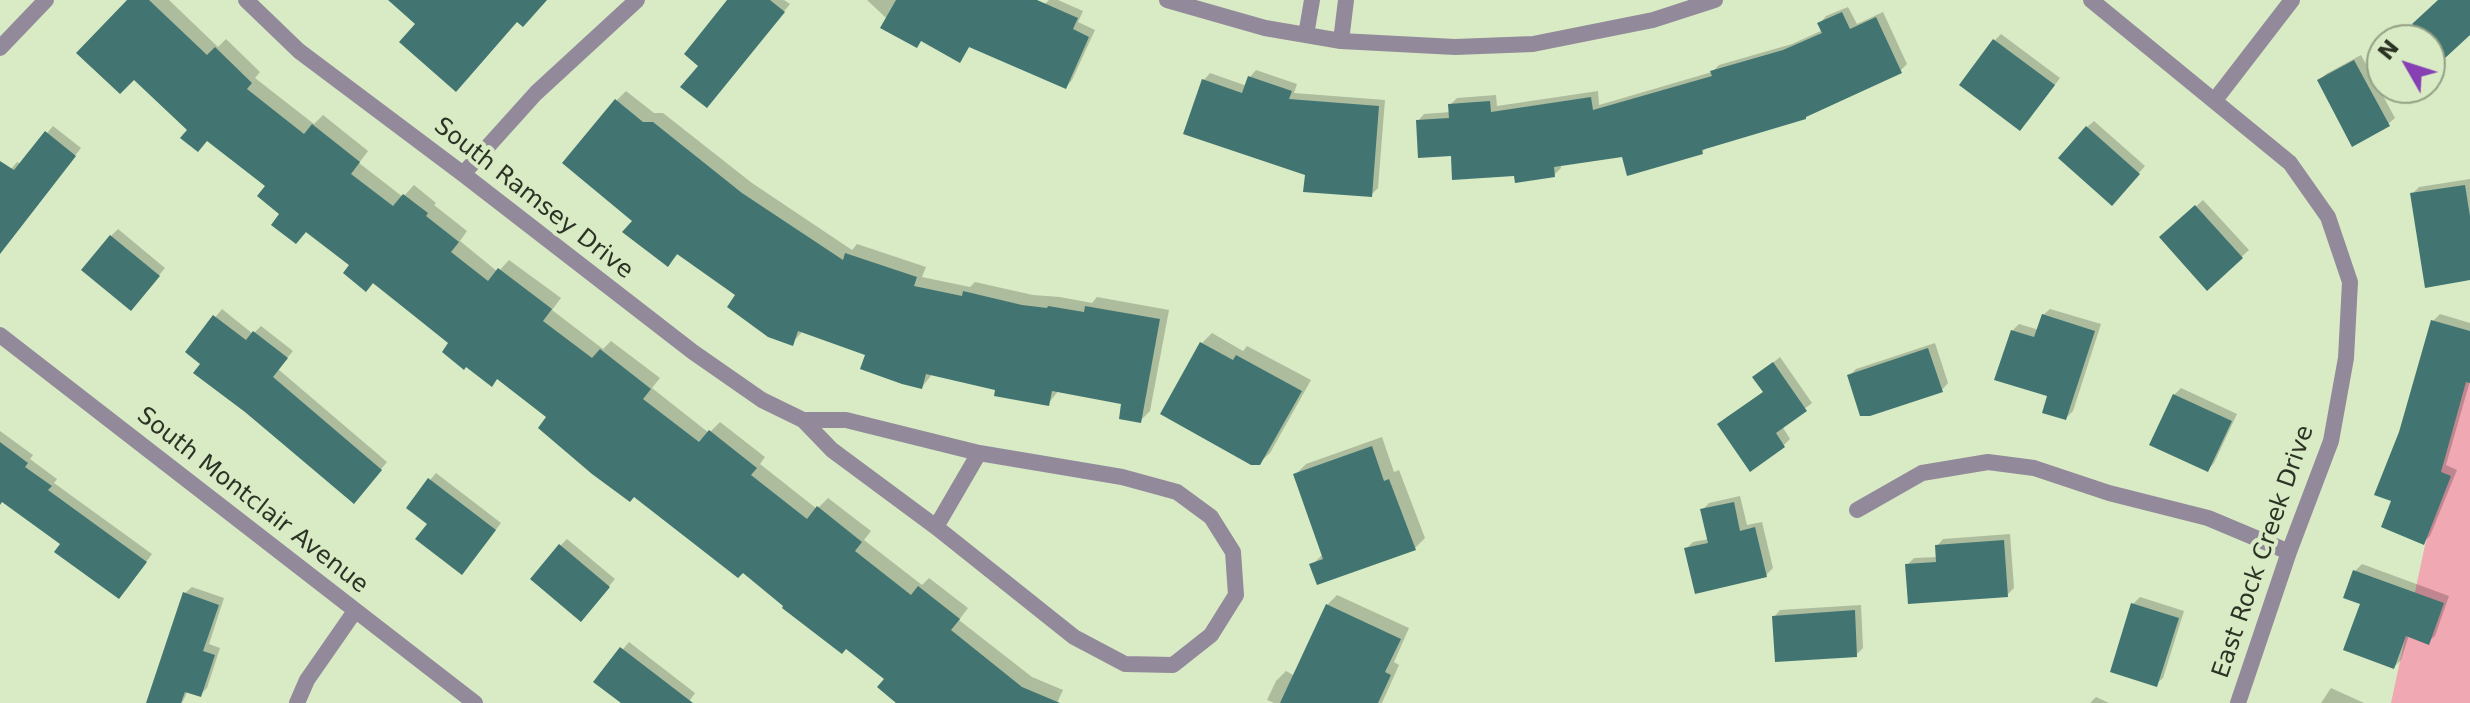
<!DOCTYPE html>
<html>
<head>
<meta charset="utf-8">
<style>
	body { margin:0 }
	#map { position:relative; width:2470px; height:703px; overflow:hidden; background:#d8ebc5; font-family:"DejaVu Sans",sans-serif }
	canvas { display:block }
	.north { position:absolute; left:2366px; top:24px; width:80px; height:80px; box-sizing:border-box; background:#d8ebc5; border:2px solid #93a185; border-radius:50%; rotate:309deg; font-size:22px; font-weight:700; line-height:32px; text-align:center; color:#2c3325 }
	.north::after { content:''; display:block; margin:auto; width:28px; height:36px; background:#8640b3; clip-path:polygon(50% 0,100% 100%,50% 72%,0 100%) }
</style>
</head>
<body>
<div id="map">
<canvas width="2470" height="703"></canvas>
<div class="north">N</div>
</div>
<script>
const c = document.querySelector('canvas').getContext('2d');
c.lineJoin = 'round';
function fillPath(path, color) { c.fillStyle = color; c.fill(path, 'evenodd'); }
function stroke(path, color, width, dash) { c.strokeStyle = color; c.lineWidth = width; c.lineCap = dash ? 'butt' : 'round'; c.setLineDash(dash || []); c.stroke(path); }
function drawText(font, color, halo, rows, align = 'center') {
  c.font = font + ' "DejaVu Sans",sans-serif'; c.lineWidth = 8; c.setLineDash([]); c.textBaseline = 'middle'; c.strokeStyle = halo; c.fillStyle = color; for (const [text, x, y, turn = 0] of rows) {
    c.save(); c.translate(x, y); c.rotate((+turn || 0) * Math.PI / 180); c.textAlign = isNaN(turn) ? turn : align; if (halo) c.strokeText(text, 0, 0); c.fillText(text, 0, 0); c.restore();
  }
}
const green = new Path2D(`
	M2470,337V703H2391Z`);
const shadow = new Path2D(`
	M129,0H169L218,47L226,39L260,72L255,78L314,124L323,115L368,151L359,163L403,197L414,185L436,203L434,205L467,231L460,241L498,272L509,260L561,298L552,310L603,349L611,341L660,378L652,388L709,433L720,422L765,457L760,464L817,509L828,498L871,531L864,540L922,585L929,578L968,608L959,620L1032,677L1063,690L1057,703H901L887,678L743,571L498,378L492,385L451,343L282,214L267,186L208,140L189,130Z
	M728,0H784L790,4L713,99L701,66Z
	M867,0H1032L1045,4L1049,0H1058L1083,11L1078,22L1095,30L1072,80L1066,87L971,45L959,60L923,39L916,46Z
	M1848,7L1857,24L1883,12L1907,64L1900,71L1708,146L1702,152L1623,155L1561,164V168L1554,175L1516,174L1452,153L1418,121L1424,114L1451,112L1450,105L1457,98L1496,95L1497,106L1598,91L1599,105L1712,72L1719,65L1792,44L1823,30L1820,23L1826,16Z
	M2001,34L2060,78L2027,122L1995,40Z
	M2361,55L2395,118L2388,124L2319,81L2326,74Z
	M1256,70L1297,84L1294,93L1385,100L1378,188L1371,195L1307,174L1204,80L1210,73L1247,86L1250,77Z
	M626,91L654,113H663L752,183L852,250L857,244L926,267L922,277L970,287L975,282L1033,295L1060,297L1092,303L1097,297L1169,310L1150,411L1140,421L1123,403L1059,390L1048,404L998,388L933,373L922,387L868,354L803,331L792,343L738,294L679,253L668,264L635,220L616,101Z
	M2094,121L2145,166L2119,196L2087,127Z
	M53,126L81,148L19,228L0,225V182L17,162L21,164Z
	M2470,179V278L2412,194L2419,187Z
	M2203,200L2249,250L2208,288L2169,231Z
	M118,229L165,268L137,302L111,236Z
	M222,309L253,334L261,326L293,351L278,369L387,462L360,495L246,411L203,364L188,351Z
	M2050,309L2101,324L2073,411L2066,418L2012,331L2019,324L2039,330L2043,315Z
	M2440,314L2470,323V381L2446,465L2457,470L2430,536L2423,542L2394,500L2401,433L2433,321Z
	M1212,333L1243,351L1247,346L1311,380L1270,453L1259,463L1202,343Z
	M1935,343L1948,383L1942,390L1849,376L1856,369Z
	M1780,357L1812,403L1782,426L1790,439L1784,445L1726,418L1765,391L1755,377Z
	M2181,388L2237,414L2214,463L2208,470L2174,395Z
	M0,431L33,455L30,459L57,479L54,483L152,554L126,590L0,498Z
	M1382,437L1394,472L1399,470L1425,538L1415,548L1312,565L1322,555L1296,474L1306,464Z
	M436,473L501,523L469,565L430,524V480Z
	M1740,496L1747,525L1762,522L1773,568L1766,575L1686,549L1693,542L1709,539L1702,510L1709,503Z
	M2010,534L2014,588L2007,595L1907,565L1914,558L1938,557L1937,546L1943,539Z
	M567,539L615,579L587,612L561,545Z
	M2362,564L2449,596L2435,636L2428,642L2409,635L2401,660L2394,667L2362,603L2345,597L2355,571Z
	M192,587L224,598L209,644L220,648L207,688L200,695L188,691L182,703H165L185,593Z
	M1337,595L1409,628L1394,662L1399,665L1382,703H1274L1267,700L1276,681L1286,671L1295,676L1327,605Z
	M2140,597L2184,611L2163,678L2156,684L2133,604Z
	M1861,605L1863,648L1856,655L1774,617L1780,610Z
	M629,642L695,693L688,703H624L596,682Z
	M2331,688L2364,703H2321Z
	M2096,697L2109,703H2090Z`);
const building = new Path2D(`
	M127,0H149L207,55L215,47L252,83L247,89L304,134L312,124L360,162L351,174L393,206L403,194L428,213L426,216L459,242L451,252L488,281L498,268L552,309L543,321L592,358L600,349L651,389L643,399L699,442L709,430L757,468L751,475L807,519L817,506L862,542L855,551L911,595L918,586L960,619L951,630L1022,687L1060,703H896L877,687L884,679L846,649L842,654L782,608L783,606L743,573L738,578L634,497L630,502L592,474L538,428L546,417L497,379L492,387L466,367L464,370L442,352L448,343L373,283L366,292L343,273L349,265L306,232L296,244L271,225L279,214L257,196L265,186L207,141L198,152L180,138L187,130L134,80L120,94L76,53Z
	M388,0H547L523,27L517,22L456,92L399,42L415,24Z
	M727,0H770L785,12L707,108L680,87L698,66L684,54Z
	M896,0H1037L1078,18L1073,29L1089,37L1066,89L969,47L960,63L921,41L917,48L880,28Z
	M2438,0H2470V35L2444,59L2430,44V40H2427L2412,24Z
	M1842,12L1850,29L1876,17L1902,73L1806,117V119L1702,150L1703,154L1627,176L1622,157L1554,167L1555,177L1515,183L1514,176L1452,180L1451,156L1418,158L1416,120L1449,118L1448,104L1490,101L1491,112L1591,97L1593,110L1712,76L1710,71L1783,50L1822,33L1817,23Z
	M1993,39L2055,85L2020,131L1959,85Z
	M2354,60L2390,126L2352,147L2317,80Z
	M1248,76L1292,91L1289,99L1379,106L1372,197L1303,192L1305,175L1183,134L1202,79L1242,93Z
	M615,99L643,122H653L742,193L843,260L845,253L917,277L914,286L962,296L963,291L1022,305L1047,308L1048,306L1084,312L1085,306L1160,319L1141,423L1119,419L1121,404L1052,391L1049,406L994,396L995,390L926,374L922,389L902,384L860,369L865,355L798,331L793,346L768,337L727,307L735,295L677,254L668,267L622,232L632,221L562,163Z
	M2086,126L2140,174L2112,206L2058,158Z
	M45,131L76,156L0,254V161L14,170Z
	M2465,185L2470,216V280L2425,288L2410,193Z
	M2195,205L2243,258L2207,291L2159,237Z
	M110,235L160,276L131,311L81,270Z
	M2042,314L2095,331L2066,420L2042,413L2047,396L1994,380L2011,330L2034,337Z
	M213,315L246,340L253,331L288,358L273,377L382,470L354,504L245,412L193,373L200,364L185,352Z
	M2431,320L2470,331V383L2466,382L2441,472L2451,476L2424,545L2381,527L2391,501L2374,495L2399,432Z
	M1200,342L1233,360L1236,355L1302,391L1260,465H1251L1160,414Z
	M1928,348L1943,392L1870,416H1860L1847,375Z
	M1773,362L1807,411L1776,433L1785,447L1750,472L1717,424L1763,392L1752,377Z
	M2173,394L2232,421L2208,472L2149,445Z
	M0,442L28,463L25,467L52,486L48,490L147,562L119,599L54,552L60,544L2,502L0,505Z
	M1372,446L1384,481L1389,479L1416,550L1317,585L1309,564L1323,559L1293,474Z
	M428,478L496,530L462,575L415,539L427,524L406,508Z
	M1734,502L1740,531L1755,527L1767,577L1695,594L1684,548L1708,543L1700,509Z
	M2004,540L2008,597L1908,604L1905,564L1936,562L1935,545Z
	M559,544L610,587L581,622L530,579Z
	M2353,570L2444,603L2429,645L2406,636L2394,669L2343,650L2360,604L2343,598Z
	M183,592L219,605L203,651L215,655L201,697L185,692L181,703H146Z
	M2131,603L2179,618L2157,687L2110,672Z
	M1326,604L1401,639L1385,672L1391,675L1378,703H1280Z
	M1855,610L1857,657L1775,662L1772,616Z
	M620,647L693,703H621L593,682Z`);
const street = new Path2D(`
	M246,0L299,51L463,174L693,352L762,400L803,420L832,450L936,527L1074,637L1125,664L1173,665L1211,635L1236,595L1233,552L1211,517L1177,492L1122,477L979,453L846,420H803
	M1167,0L1265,28L1306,35L1341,41L1455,47L1533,44L1653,20L1715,0
	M2091,0L2290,163L2328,217L2350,282L2346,358L2331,441L2289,552L2238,703
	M1306,35L1312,0
	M1341,41L1346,0
	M0,48L46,0
	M2215,100L2292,0
	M463,174L536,93L637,0
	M0,335L475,703
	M1857,510L1922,473L1988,462L2034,468L2109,493L2208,518L2289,552
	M936,527L979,453
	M297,703L307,680L355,611`);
const streetNames = [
	["South Ramsey Drive",533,199,38],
	["South Montclair Avenue",252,501,38],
	["East Rock Creek Drive",2264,552,-71]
];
fillPath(green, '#f0a8b3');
fillPath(shadow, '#0003');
fillPath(building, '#427571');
stroke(street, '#928a9a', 16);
drawText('24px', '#2c3325', '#d8ebc5', streetNames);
</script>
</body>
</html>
